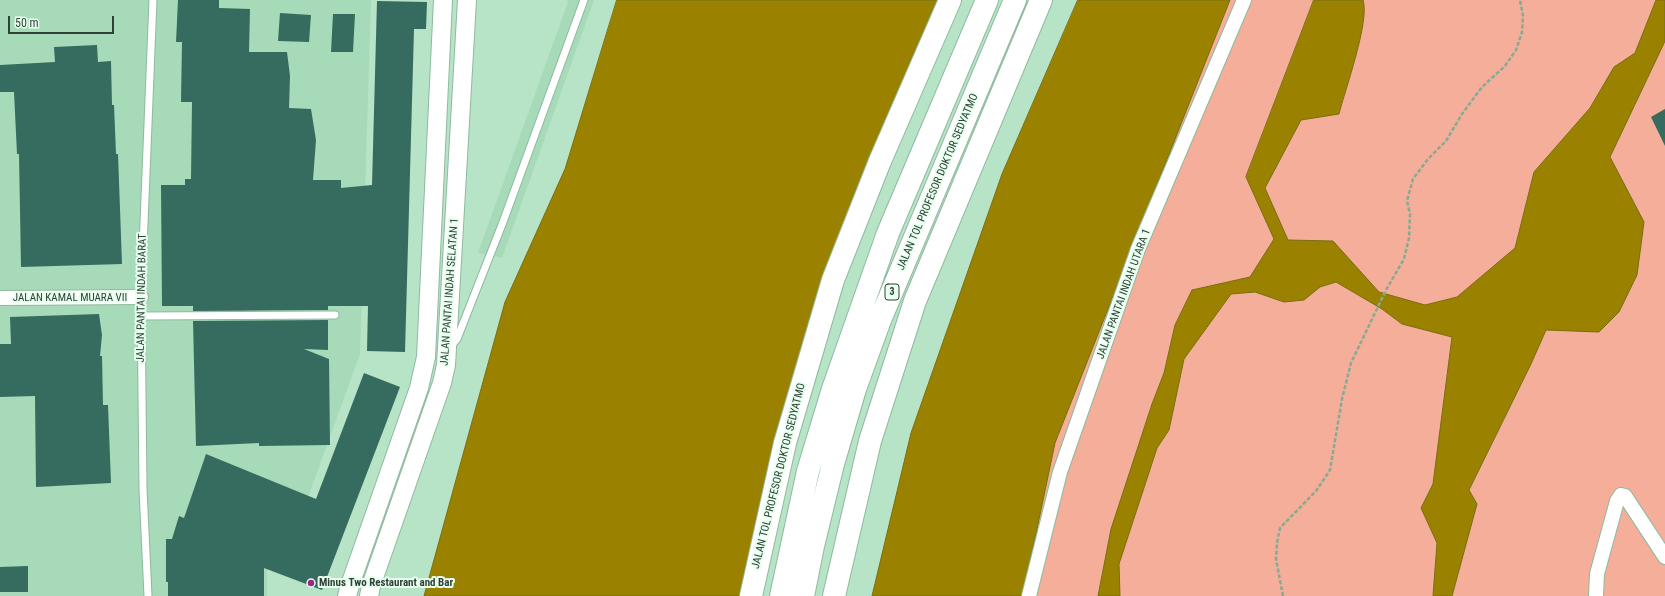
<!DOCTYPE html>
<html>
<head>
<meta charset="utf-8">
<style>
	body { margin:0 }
	#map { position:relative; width:1665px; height:596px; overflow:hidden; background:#b7e3c6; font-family:"Roboto Condensed",sans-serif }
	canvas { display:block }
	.scale { position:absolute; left:8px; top:16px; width:106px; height:18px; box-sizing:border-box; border:2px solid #2f4135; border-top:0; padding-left:5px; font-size:12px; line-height:14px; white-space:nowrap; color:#2f4135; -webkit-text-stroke:3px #e8feef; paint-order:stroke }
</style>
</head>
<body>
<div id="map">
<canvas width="1665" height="596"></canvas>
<div class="scale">50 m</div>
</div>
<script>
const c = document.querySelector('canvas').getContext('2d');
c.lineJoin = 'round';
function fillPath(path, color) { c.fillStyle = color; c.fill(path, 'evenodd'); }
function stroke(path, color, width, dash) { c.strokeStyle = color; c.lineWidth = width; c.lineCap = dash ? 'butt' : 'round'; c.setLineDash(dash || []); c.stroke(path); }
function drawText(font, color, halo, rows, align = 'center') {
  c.font = font + ' "Roboto Condensed",sans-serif'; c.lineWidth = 4; c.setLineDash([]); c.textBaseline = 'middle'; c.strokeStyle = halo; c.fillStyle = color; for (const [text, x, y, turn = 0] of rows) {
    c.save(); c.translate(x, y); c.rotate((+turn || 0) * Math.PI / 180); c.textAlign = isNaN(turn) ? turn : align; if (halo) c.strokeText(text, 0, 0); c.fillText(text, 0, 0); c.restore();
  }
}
const built = new Path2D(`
	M0,0H371L360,354L282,569L267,570V596H0Z
	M567,0H594L502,258L478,253L568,2Z`);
const green = new Path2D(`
	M1230,0H1665V596H1023L1055,443Z`);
const water = new Path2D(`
	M617,0H947L824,289L747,596H424L505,302L565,169Z
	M1078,0H1230L1055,443L1023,596H872L911,433L1002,174Z
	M1314,0H1363C1370,21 1345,90 1339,114L1301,120L1265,188L1288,240L1333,241L1379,292L1425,305L1457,297L1515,248L1534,172L1590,108L1614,67L1635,53L1656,0H1665V41L1610,157L1644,222L1637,275L1619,312L1599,332L1546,330L1531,364L1469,490L1477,504L1452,596H1433L1437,543L1421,508L1433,484L1452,337L1402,324L1382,309L1336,282L1320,287L1304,300L1284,302L1255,292L1231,294L1184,359L1169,430L1157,448L1119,564L1120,596H1098L1111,529L1152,404L1164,373L1175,325L1192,290L1250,277L1274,239L1246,177Z`);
const building = new Path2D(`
	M178,0H219V8L250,9L249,52H287L290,76L289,108L311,109L316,140L313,180H341V188L372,185L377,1L427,2L426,29H414L405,352L367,351L368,306H328V310L193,311V306H162L161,185H185V179H191L192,102H181L182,42H176Z
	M280,13L311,15L309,42L278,41Z
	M333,14H355L353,52H331Z
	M97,45L98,62L111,61L112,105H114L116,154H118L122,264L21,267L19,154H17L14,92H0V65L55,62L54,47Z
	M1665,109V146L1651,117Z
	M99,314L102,335L100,356H102L103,405H108L111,483L36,487L35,396L0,397V344H11L10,317Z
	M328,320V350L304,349L329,359L330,445L259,446V443L196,446L193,321Z
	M364,373L400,387L322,590L264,568V596H168V582H166V539H172L179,516L184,518L206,454L316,499Z
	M28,566V592H0V567Z`);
const path = new Path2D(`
	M1283,596L1276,559L1277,543L1280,528L1316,491L1330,470L1342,399L1351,363L1386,290L1404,259L1409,238L1410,214L1407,201L1413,179L1428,159L1446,141L1462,114L1482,87L1505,66L1516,50L1522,32L1523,16L1520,0`);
const service = new Path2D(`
	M141,316L335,315
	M451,346L457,339L503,222L584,0
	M148,596L143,489L141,297L153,0`);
const minor = new Path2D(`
	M0,298L141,297
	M1029,596L1060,472L1138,249L1244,0
	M1596,596L1597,574L1617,501L1621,495L1625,496L1665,557`);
const tertiary = new Path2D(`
	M347,596L350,585L419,388L426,357L443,0
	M369,596L371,586L442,383L446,365L467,0`);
const motorway = new Path2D(`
	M751,596L785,443L833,280L880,161L950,0
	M781,596L808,471L833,389L888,233L987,0
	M803,596L813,546L833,464L855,389L880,320L1015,0
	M834,596L870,441L915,301L1041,0`);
const markers = [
	[311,583,4,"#9b2987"]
];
const shields = [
	[892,292,14]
];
const shieldNames = [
	["3",892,292]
];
const streetNames = [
	["JALAN TOL PROFESOR DOKTOR SEDYATMO",938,182,-67],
	["JALAN PANTAI INDAH SELATAN 1",450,292,-86],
	["JALAN PANTAI INDAH UTARA 1",1124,294,-70],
	["JALAN KAMAL MUARA VII",70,298],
	["JALAN PANTAI INDAH BARAT",142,298,-89],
	["JALAN TOL PROFESOR DOKTOR SEDYATMO",779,476,-76]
];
const poiNames = [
	["Minus Two Restaurant and Bar",319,583]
];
fillPath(built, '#a7dab8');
fillPath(green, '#f5ae9a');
fillPath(water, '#9a8200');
stroke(water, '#7a6e10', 1);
fillPath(building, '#366b5f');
stroke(service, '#8eba9e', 9);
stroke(minor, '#8eba9e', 16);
stroke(tertiary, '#8eba9e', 20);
stroke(motorway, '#8eba9e', 24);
stroke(path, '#87aa93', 2.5, [4, 2]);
stroke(service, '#fff', 7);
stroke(minor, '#fff', 14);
stroke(tertiary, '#fff', 18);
stroke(motorway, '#fff', 22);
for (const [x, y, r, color] of markers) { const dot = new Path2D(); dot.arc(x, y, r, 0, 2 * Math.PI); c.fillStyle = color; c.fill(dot); stroke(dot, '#e8feef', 1.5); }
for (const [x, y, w] of shields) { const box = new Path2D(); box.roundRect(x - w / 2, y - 8, w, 16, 3); c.fillStyle = '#e8feef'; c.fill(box); stroke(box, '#2f4135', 1); }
drawText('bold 10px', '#2f4135', null, shieldNames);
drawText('11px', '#2f4135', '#e8feef', streetNames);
drawText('bold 11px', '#2f4135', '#e8feef', poiNames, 'left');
</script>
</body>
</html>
